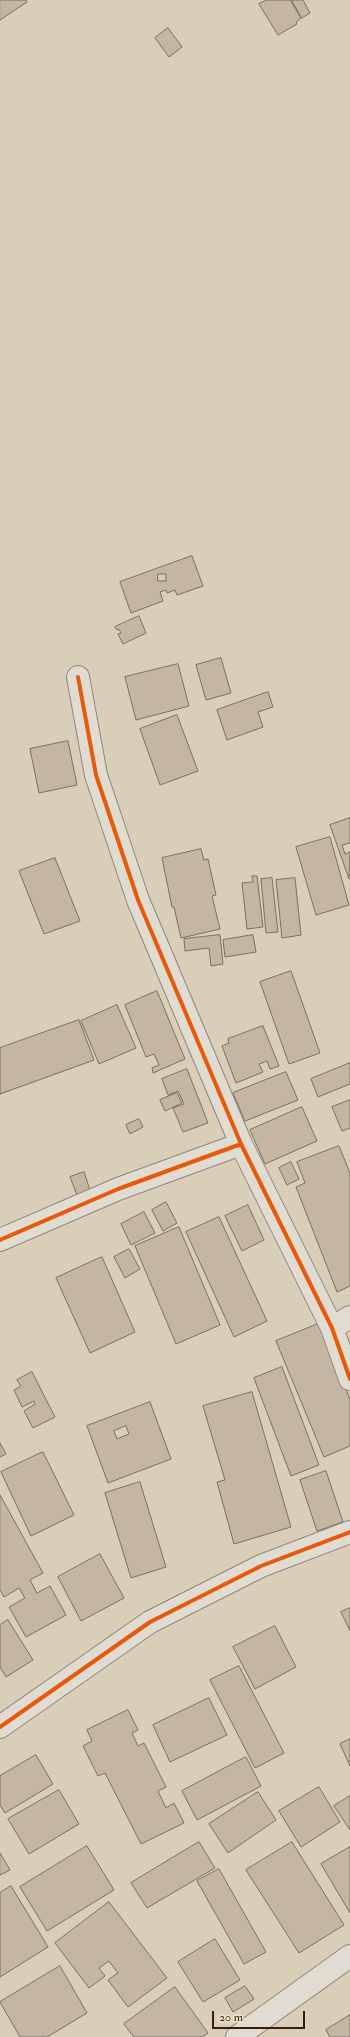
<!DOCTYPE html>
<html>
<head>
<meta charset="utf-8">
<style>
	body { margin:0 }
	#map { position:relative; width:350px; height:2037px; overflow:hidden; background:#d9ceb8; font-family:"IM FELL Double Pica",serif }
	canvas { display:block }
	.scale { position:absolute; left:212px; top:2011px; width:93px; height:18px; box-sizing:border-box; border:2px solid #391d0f; border-top:0; padding-left:5px; font-size:12px; line-height:14px; white-space:nowrap; color:#391d0f; -webkit-text-stroke:3px #efe2c8; paint-order:stroke }
</style>
</head>
<body>
<div id="map">
<canvas width="350" height="2037"></canvas>
<div class="scale">20 m</div>
</div>
<script>
const c = document.querySelector('canvas').getContext('2d');
c.lineJoin = 'round';
function fillPath(path, color) { c.fillStyle = color; c.fill(path, 'evenodd'); }
function stroke(path, color, width, dash) { c.strokeStyle = color; c.lineWidth = width; c.lineCap = dash ? 'butt' : 'round'; c.setLineDash(dash || []); c.stroke(path); }
const building = new Path2D(`
	M0,0H26L27,2L0,20Z
	M267,0H290L301,18L296,22L297,24L278,35L259,4Z
	M292,0H303L310,13L302,18Z
	M168,28L182,47L169,57L155,38Z
	M192,556L203,586L177,595L175,590L167,593L166,590L160,592L163,601L131,613L120,582ZM158,574H166V581H158Z
	M139,616L146,633L123,644L118,634L121,633L119,629L117,630L115,627Z
	M221,658L231,693L206,700L196,665Z
	M178,664L189,706L136,720L125,677Z
	M268,692L273,707L258,712L263,727L227,740L217,710Z
	M177,715L198,771L160,785L140,729Z
	M68,741L77,785L39,793L30,749Z
	M350,818V843L342,845L345,854L350,852L349,879L330,825Z
	M330,837L349,905L316,915L296,847Z
	M201,849L204,860L208,859L216,895L212,896L220,929L181,938L174,907H172L162,858Z
	M55,858L80,921L44,934L19,871Z
	M252,876H257L263,927L247,929L242,883L253,882Z
	M272,878L278,932L266,933L261,879Z
	M295,878L301,935L282,938L276,880Z
	M220,935L223,964L211,966L209,948L185,951L184,939Z
	M253,935L256,952L225,957L223,940Z
	M291,971L320,1053L289,1064L260,982Z
	M157,991L185,1059L153,1073L152,1068L159,1065L154,1054L146,1057L125,1005Z
	M117,1005L136,1048L99,1064L81,1021Z
	M79,1020L94,1060L0,1094V1048Z
	M263,1026L279,1066L270,1069L267,1061L259,1064L263,1072L236,1083L222,1046L229,1043L228,1039Z
	M350,1063V1084L318,1097L311,1079Z
	M187,1069L208,1123L183,1132L173,1108L184,1104L178,1091L168,1095L162,1079Z
	M286,1072L298,1100L245,1121L233,1093Z
	M177,1093L182,1103L165,1111L160,1100Z
	M350,1100V1128L342,1131L332,1107Z
	M302,1107L317,1141L265,1164L250,1130Z
	M139,1119L143,1127L130,1134L126,1125Z
	M339,1146L350,1173V1286L337,1292L296,1187L305,1183L297,1162Z
	M291,1162L299,1179L287,1185L279,1168Z
	M84,1172L90,1190L77,1195L70,1177Z
	M166,1202L177,1223L163,1231L152,1210Z
	M248,1205L264,1240L242,1251L225,1216Z
	M144,1212L155,1233L131,1245L121,1224Z
	M219,1217L267,1321L234,1337L186,1232Z
	M179,1227L220,1325L176,1344L135,1246Z
	M129,1249L140,1269L125,1278L114,1257Z
	M102,1257L135,1332L90,1353L56,1278Z
	M318,1324L350,1399V1446L324,1457L276,1341Z
	M282,1367L319,1465L291,1476L254,1378Z
	M32,1372L55,1417L33,1428L24,1411L35,1404L34,1401L22,1407L14,1390L21,1386L17,1380Z
	M252,1392L291,1527L234,1544L217,1482L225,1480L203,1406Z
	M150,1402L171,1459L108,1483L87,1426ZM126,1426L129,1434L117,1439L114,1431Z
	M0,1443L6,1454L0,1457Z
	M43,1452L74,1515L31,1536L1,1472Z
	M326,1471L343,1522L317,1531L300,1480Z
	M140,1482L166,1567L131,1578L105,1493Z
	M0,1495L43,1573L30,1580L37,1593L50,1586L66,1615L26,1637L9,1607L25,1598L19,1588L4,1597L0,1590Z
	M100,1554L124,1598L81,1621L58,1577Z
	M350,1608V1631L341,1612Z
	M8,1620L33,1660L6,1677L0,1667V1625Z
	M275,1626L296,1667L255,1689L233,1647Z
	M239,1666L284,1753L255,1768L210,1680Z
	M209,1698L227,1735L170,1762L153,1725Z
	M128,1710L138,1730L132,1733L138,1746L144,1743L166,1787L158,1791L166,1808L174,1803L184,1823L141,1844L105,1773L98,1776L83,1746L92,1741L87,1730Z
	M350,1739V1766L340,1744Z
	M36,1755L53,1784L5,1813L0,1805V1776Z
	M246,1757L261,1786L197,1820L182,1791Z
	M319,1787L340,1822L301,1847L279,1811Z
	M59,1790L79,1824L29,1854L8,1819Z
	M258,1792L276,1820L228,1853L209,1824Z
	M350,1796V1830L334,1806Z
	M199,1842L215,1868L147,1908L131,1883Z
	M292,1842L344,1925L299,1953L246,1870Z
	M87,1846L114,1890L47,1931L20,1887Z
	M350,1847V1913L321,1864Z
	M0,1853L10,1870L0,1875Z
	M219,1869L266,1952L244,1964L197,1881Z
	M11,1886L48,1947L0,1977V1893Z
	M109,1902L167,1978L128,2007L108,1980L118,1973L109,1961L99,1968L105,1976L89,1988L55,1943Z
	M215,1939L240,1980L203,2002L178,1962Z
	M60,1966L87,2013L47,2037H20L0,2002Z
	M245,1986L254,1999L233,2012L225,1998Z
	M175,1987L208,2033L202,2037H134L124,2024Z
	M350,2015V2037H330L326,2030Z`);
const minor = new Path2D(`
	M78,677L96,775L138,900L241,1144L332,1328L350,1379
	M0,1240L118,1189L241,1144
	M332,1328L350,1317
	M0,1727L150,1622L261,1566L350,1532
	M237,2037L350,1956`);
const cycleway = new Path2D(`
	M78,677L96,775L138,900L241,1144L332,1328L350,1379
	M0,1240L118,1189L241,1144
	M0,1727L150,1622L261,1566L350,1532`);
fillPath(building, '#c5b6a4');
stroke(building, '#796f63', 1);
stroke(minor, '#908679', 24);
stroke(minor, '#e1dcd1', 22);
stroke(cycleway, '#e8590c', 4);
</script>
</body>
</html>
